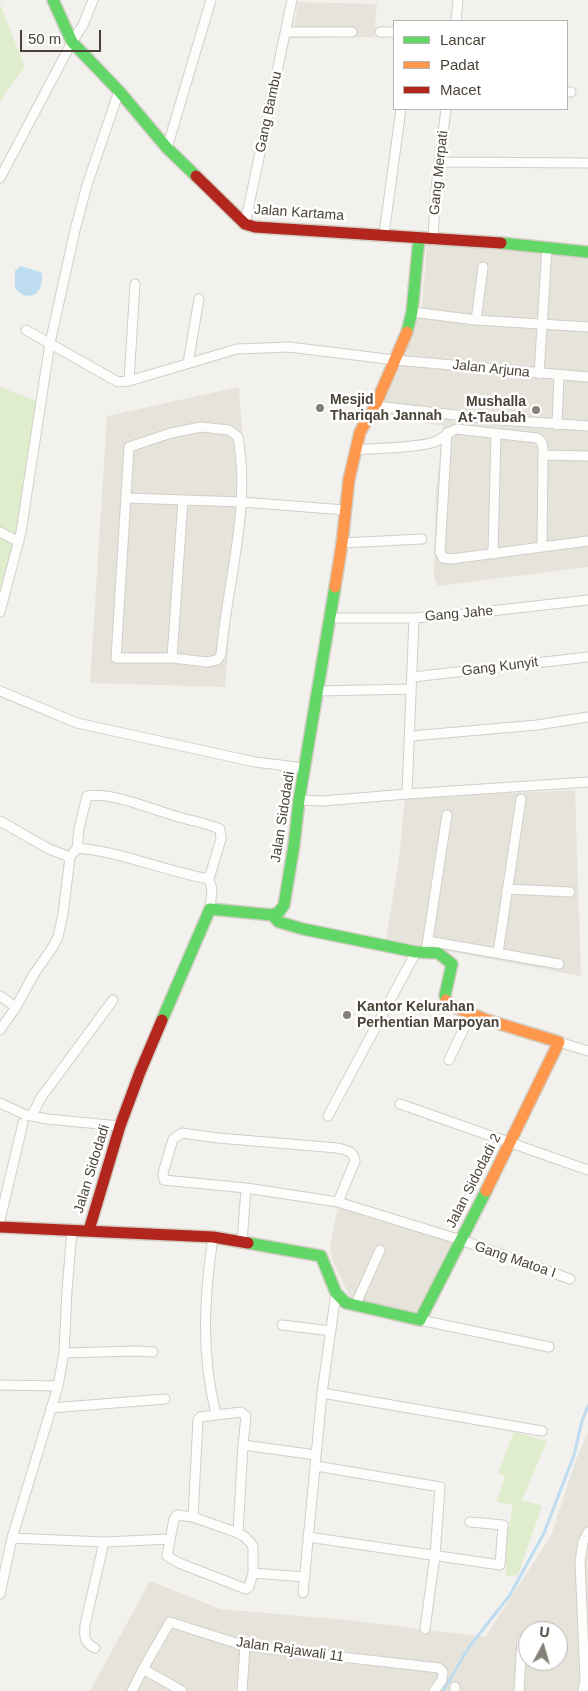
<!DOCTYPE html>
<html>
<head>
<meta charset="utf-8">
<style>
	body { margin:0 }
	#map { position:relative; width:588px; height:1691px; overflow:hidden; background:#f2f1ed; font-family:Arial,sans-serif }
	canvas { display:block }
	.legend { position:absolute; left:393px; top:20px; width:175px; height:90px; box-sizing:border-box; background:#fff; border:1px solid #b7b4af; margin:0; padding:6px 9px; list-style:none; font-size:15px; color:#4a4338 }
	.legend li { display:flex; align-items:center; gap:10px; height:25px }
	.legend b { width:25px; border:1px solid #b7b4af }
	.north { position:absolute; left:518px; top:1621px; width:50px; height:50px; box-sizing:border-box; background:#fff; border:1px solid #b7b4af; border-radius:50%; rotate:6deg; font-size:14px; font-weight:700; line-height:20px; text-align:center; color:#4a4338 }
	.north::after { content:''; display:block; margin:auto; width:18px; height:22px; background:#858077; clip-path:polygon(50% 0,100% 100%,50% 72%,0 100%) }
	.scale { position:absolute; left:20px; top:30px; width:81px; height:22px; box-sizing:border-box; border:2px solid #4a4338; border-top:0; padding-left:6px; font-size:15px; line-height:18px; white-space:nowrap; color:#4a4338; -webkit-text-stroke:4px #fff; paint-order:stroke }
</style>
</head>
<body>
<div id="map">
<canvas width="588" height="1691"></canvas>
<ul class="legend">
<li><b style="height:6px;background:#63d668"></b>Lancar</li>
<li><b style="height:6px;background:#ff974d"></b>Padat</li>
<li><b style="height:6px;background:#b3261e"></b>Macet</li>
</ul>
<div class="north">U</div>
<div class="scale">50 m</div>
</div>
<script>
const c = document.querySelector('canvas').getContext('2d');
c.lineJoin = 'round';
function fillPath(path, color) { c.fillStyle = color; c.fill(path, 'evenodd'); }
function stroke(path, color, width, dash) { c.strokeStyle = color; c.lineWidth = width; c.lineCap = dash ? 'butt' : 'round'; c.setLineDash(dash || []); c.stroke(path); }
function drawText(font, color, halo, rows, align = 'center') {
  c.font = font + ' Arial,sans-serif'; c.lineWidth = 5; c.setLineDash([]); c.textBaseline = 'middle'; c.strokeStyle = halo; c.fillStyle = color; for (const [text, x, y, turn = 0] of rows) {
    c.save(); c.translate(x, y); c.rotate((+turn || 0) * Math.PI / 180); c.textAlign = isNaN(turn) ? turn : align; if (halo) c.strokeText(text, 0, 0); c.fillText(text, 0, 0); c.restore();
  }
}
const residential = new Path2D(`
	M298,2L377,4L374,37L292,38Z
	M427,243L588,257V567L438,586L434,576L436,490L443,426L379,414L396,377L422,308Z
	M239,387L247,500L231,609L225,687L90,683L107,416Z
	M575,790L581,976L386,940L399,859L405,798Z
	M338,1206L456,1241L420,1310L415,1314L351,1299L333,1262L330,1248Z
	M588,1432V1691H90L150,1581L220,1609L348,1620L485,1637L551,1536L575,1462ZM528,1631H558V1661H528Z`);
const green = new Path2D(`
	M0,4L25,67L7,90L0,103Z
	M0,387L39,402L17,529L0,590Z
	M514,1432L547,1441L522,1500L542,1506L518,1575L506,1576V1540L513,1505L497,1502L505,1476L498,1473Z`);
const water = new Path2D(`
	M20,266L41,272C46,292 29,305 15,288V271Z`);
const stream = new Path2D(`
	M443,1691L469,1647L510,1595L544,1533L574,1455L582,1421L588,1406`);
const street = new Path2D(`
	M456,21L458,0
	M286,32H352
	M380,32H394
	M567,92H571
	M167,148L211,0
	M439,162L588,163
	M0,178L72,42L83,25L93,0
	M245,224L292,0
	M384,234L401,109
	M433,238L436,188L446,109
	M412,312L476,320L588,327
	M476,320L483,267
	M26,330L118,382L129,381L237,349L289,347L395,360L588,377
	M188,363L199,299
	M539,374L547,248
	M129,381L135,284
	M375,406L501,420L588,426
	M557,425L559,375
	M201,427L229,430L238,437C251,510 227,583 221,655L217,660L207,662L172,658H116L129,447L171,433Z
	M447,433L440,552L443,558L451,559L588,541
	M356,450C374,448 422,448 437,441C444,437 447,433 456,429L537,438C544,442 543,447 543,455L588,456
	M127,498L242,502L345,510
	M0,532L19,542
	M342,543L422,539
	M542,547L543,455
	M493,554L496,433
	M0,612L21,532L50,343L75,230L87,185L119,91
	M329,618H414L456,615L588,600
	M172,658L183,500
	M413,677L588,657
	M0,691L77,723L255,762L305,768
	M318,691L411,689
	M411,736L537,725L588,717
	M407,794L414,618
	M299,800L323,801L407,794L588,782
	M0,821L49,849L70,857L77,848C123,852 164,871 209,879L212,889L210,909
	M77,848L79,829L87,796C110,791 154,810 178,817C193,821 206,823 220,829L221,839L209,879
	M507,889L570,892
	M428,941L559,964
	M426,952L447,815
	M498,953L521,799
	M0,996L16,1007
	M0,1030L16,1007L34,974L52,948L58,937L63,914L70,857
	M559,1042L588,1051
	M449,1060L471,1013
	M0,1103L26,1115L47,1119L120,1126
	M400,1104L588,1170
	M32,1116L40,1099L113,1000
	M328,1116L416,952
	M338,1202L355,1161C354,1151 346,1150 337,1148L218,1138L182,1133L173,1139L163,1173L164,1180L246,1188L338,1202L461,1240L570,1279
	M0,1220L23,1123
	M213,1237C204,1299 201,1354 216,1414
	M242,1243L246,1188
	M355,1306L380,1250
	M420,1320L549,1347
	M282,1325L331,1331
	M64,1353L136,1351L153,1352
	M0,1385L58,1386
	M322,1393L542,1431
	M51,1408L165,1399
	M316,1466L440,1487L435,1555L425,1629
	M193,1517L198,1420L200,1417L241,1412L246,1416L243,1445
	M238,1533L245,1537L253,1546V1573
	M308,1537L500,1565L503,1525L470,1522
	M12,1538L104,1542L170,1539
	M305,1577L253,1573L249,1587L246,1589L179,1563L167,1556L174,1519L177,1515L193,1517L238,1533L243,1445L316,1455
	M303,1593L322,1393L336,1293
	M0,1594L12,1538L58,1386L64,1353L67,1290L72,1230
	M95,1648C84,1643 84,1637 85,1625L104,1542
	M143,1669L182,1691
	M132,1691L143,1669L170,1622L245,1646L439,1668L443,1672L442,1680L434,1691
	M242,1691L245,1646
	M455,1691V1687
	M519,1691L522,1640
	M583,1691L585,1679L580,1562L583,1542L588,1532`);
const fast = new Path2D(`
	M53,0L72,42L119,91L167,148L196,176
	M501,243L588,252
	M407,332L412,312L419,238
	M272,915L279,922L303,929L416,952L438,953L452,964L445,995L446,1000
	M162,1020L210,909L272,915L279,912L284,905L294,845L299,800L335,587
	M248,1243L321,1256L336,1293L346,1303L420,1320L486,1191`);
const slow = new Path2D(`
	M335,587L342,543L349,479L360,432L375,406L407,332
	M446,1000L449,1005L487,1020L559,1042L486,1191`);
const jam = new Path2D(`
	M196,176L245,224L255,227L501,243
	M0,1227L213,1237L248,1243
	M89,1230L120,1126L140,1072L162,1020`);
const markers = [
	[320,408,5,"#858077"],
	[536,410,5,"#858077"],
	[347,1015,5,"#858077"]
];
const streetNames = [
	["Gang Bambu",269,112,-78],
	["Gang Merpati",439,173,-84],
	["Jalan Kartama",299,213,4],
	["Jalan Arjuna",491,369,6],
	["Gang Jahe",459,614,-5],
	["Gang Kunyit",500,667,-7],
	["Jalan Sidodadi",283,817,-81],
	["Jalan Sidodadi",92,1169,-73],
	["Jalan Sidodadi 2",474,1181,-63],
	["Gang Matoa I",515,1260,19],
	["Jalan Rajawali 11",290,1650,8]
];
const poiNames = [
	["Mesjid",330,400],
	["Thariqah Jannah",330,416],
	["Mushalla",526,402,"right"],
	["At-Taubah",526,418,"right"],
	["Kantor Kelurahan",357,1007],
	["Perhentian Marpoyan",357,1023]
];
fillPath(residential, '#e6e3da');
fillPath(green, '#e0edcd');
fillPath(water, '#bedcf0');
stroke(stream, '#bedcf0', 3);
stroke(street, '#d0cfca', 11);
stroke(fast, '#d2cec4', 14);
stroke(slow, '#d2cec4', 14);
stroke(jam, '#d2cec4', 14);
stroke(street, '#fdfdfc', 9);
stroke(fast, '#63d668', 11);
stroke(slow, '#ff974d', 11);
stroke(jam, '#b3261e', 11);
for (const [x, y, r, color] of markers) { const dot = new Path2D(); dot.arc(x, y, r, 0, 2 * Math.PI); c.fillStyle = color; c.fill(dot); stroke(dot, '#fff', 2); }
drawText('14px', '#4a4338', '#fff', streetNames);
drawText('bold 14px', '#4a4338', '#fff', poiNames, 'left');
</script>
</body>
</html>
